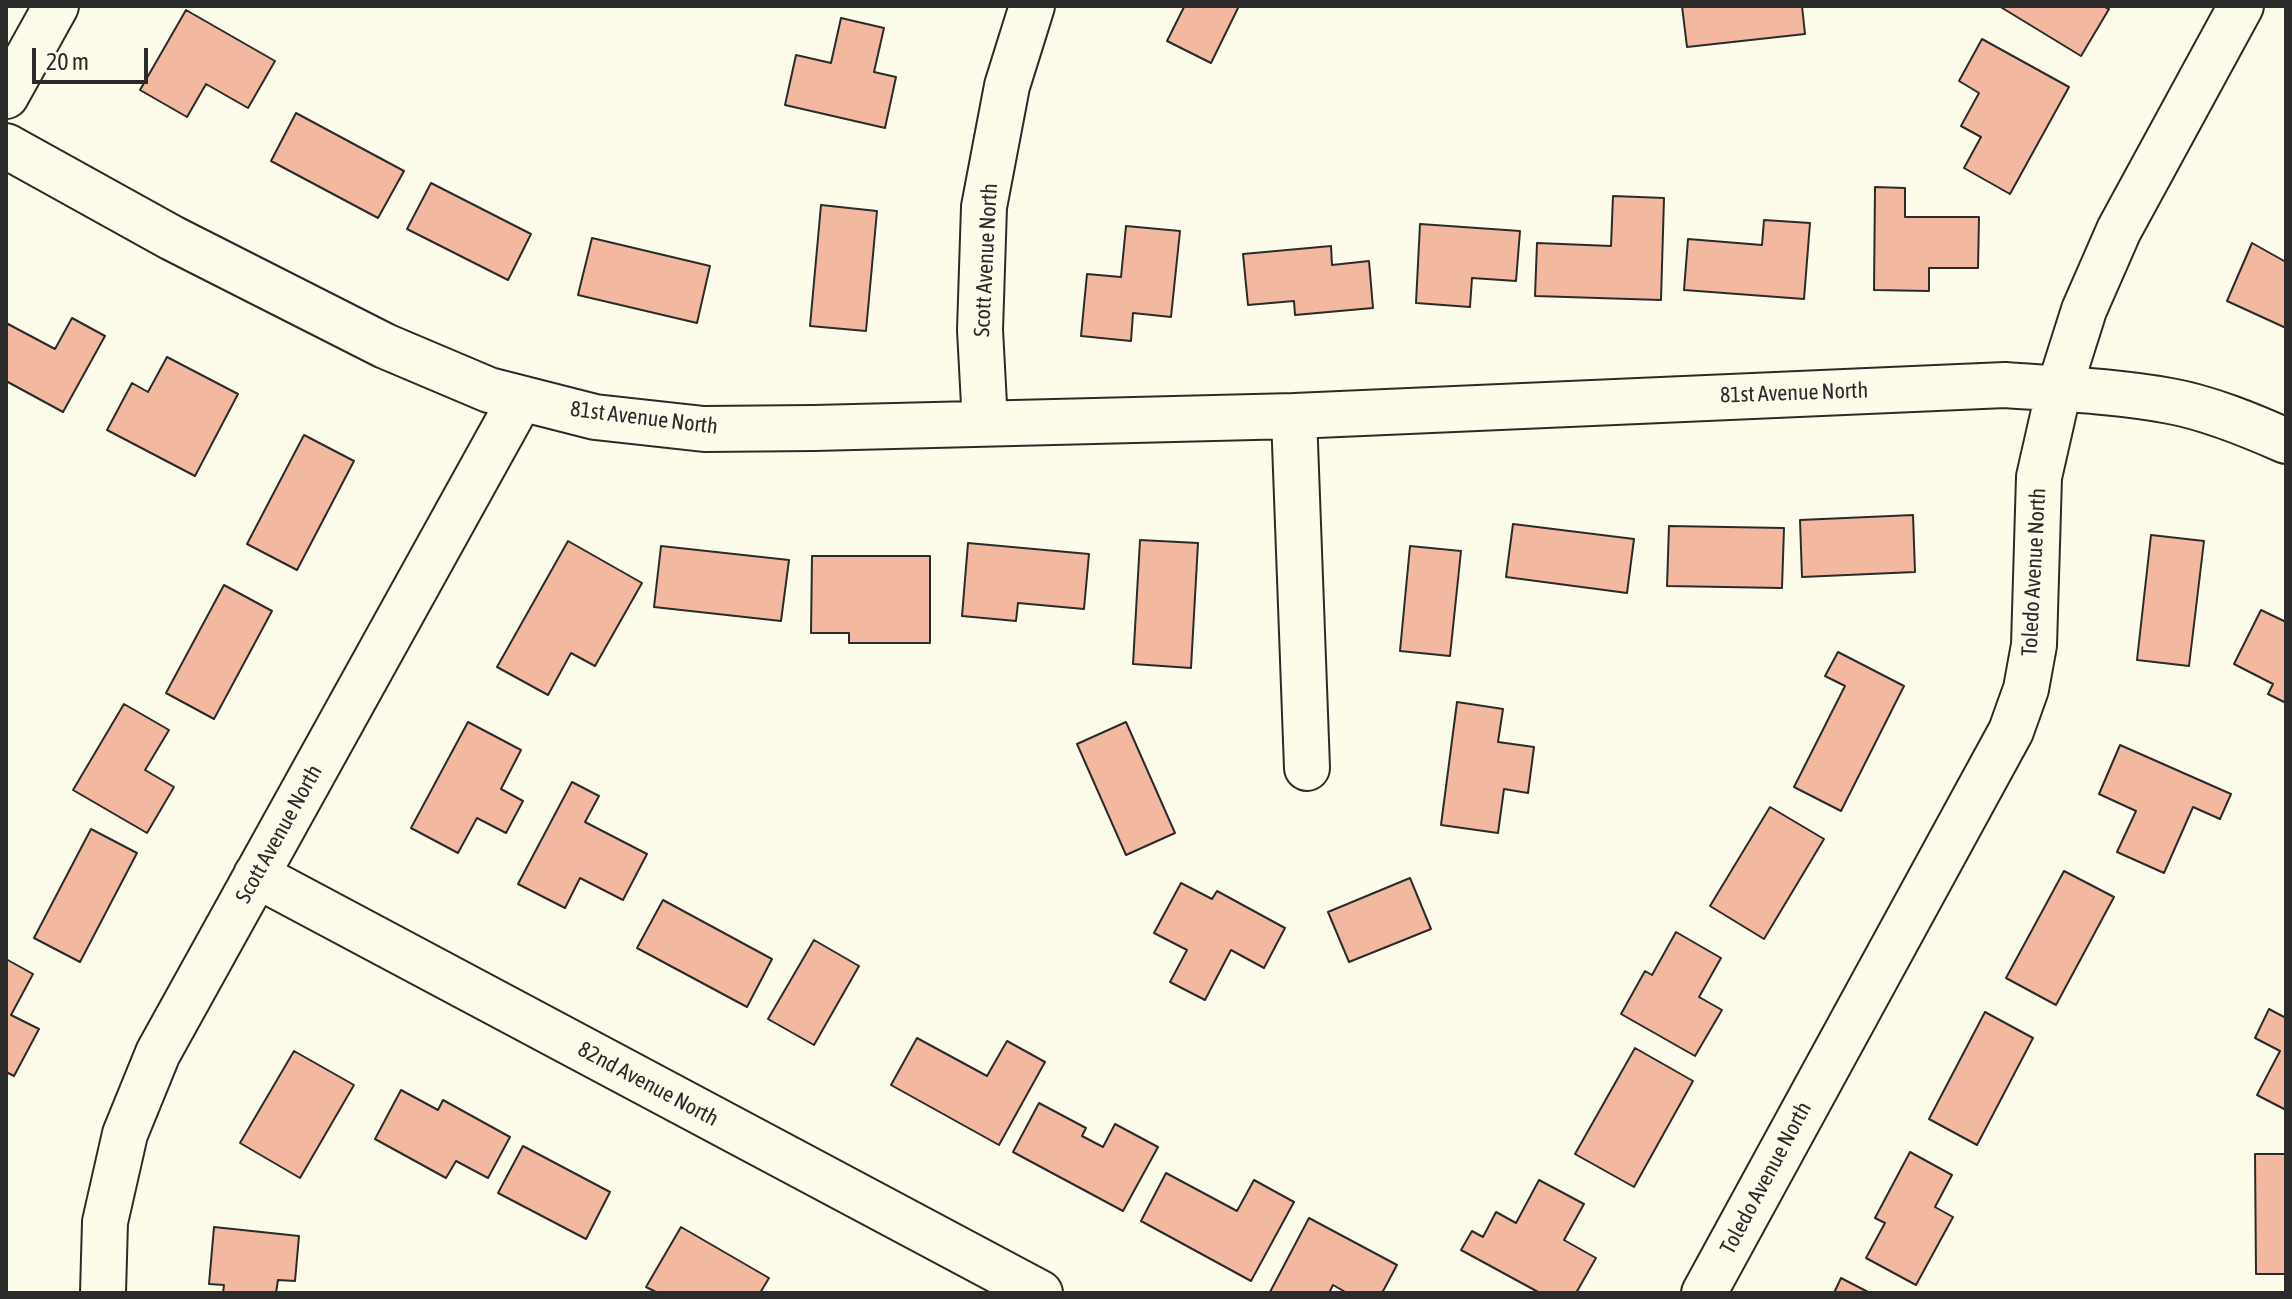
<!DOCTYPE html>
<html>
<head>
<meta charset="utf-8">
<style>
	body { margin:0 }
	#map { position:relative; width:2292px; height:1299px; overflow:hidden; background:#fdfbea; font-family:"Asap Condensed",sans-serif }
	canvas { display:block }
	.frame { position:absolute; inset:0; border:8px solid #2b2b2b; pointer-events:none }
	.scale { position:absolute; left:32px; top:48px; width:116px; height:36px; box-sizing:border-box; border:4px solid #2b2b2b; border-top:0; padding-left:10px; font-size:24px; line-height:28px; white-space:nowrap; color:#2b2b2b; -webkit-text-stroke:6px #fdfbea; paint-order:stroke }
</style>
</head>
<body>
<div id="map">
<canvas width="2292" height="1299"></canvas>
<div class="frame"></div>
<div class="scale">20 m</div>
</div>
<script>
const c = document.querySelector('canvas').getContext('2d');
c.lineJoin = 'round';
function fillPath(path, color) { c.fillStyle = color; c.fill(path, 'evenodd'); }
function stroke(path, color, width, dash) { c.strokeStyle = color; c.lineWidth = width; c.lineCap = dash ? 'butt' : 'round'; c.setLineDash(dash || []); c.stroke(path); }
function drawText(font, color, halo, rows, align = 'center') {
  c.font = font + ' "Asap Condensed",sans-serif'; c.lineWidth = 6; c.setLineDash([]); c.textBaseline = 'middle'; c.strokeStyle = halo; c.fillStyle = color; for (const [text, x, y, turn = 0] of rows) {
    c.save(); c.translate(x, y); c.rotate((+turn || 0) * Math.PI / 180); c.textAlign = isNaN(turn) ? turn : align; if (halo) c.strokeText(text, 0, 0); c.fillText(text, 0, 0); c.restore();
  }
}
const building = new Path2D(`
	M1182,6H1239L1211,63L1167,41L1184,7Z
	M1682,6H1802L1805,34L1687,47Z
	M1999,6H2103L2109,9L2081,56Z
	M186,10L275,61L248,108L206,84L187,117L140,90Z
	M841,18L884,28L874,72L896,77L885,128L785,105L796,55L831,63Z
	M1982,39L2069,87L2010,194L1964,168L1981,137L1961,126L1979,93L1959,81Z
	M296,113L404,171L378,218L271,161Z
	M431,183L531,234L508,280L407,229Z
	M1875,187L1905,188V217H1979L1978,268H1929V291L1874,290Z
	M1613,196L1664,198L1661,300L1535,296L1537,243L1611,246Z
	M821,205L877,211L866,331L810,326Z
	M1764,220L1810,223L1804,299L1684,290L1688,239L1762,245Z
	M1420,224L1520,231L1516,281L1472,278L1470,307L1416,303Z
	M1126,226L1180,231L1171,317L1133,313L1131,341L1081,336L1087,274L1121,277Z
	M592,238L710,266L697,323L578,295Z
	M2252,243L2286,262V328L2227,301Z
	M1331,246L1332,265L1369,261L1373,308L1295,315L1294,301L1248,305L1243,254Z
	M72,318L105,336L63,412L6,381V327L8,324L55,349Z
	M167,357L238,394L195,476L107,430L132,383L148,392Z
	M304,435L354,461L297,570L247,544Z
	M1913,515L1915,572L1802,577L1800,520Z
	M1513,524L1634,539L1627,593L1506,577Z
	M1669,526L1784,528L1782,588L1667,586Z
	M2151,535L2204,541L2189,666L2137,660Z
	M1140,540L1198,543L1191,668L1133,664Z
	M568,541L642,583L595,666L571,653L548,695L497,667Z
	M968,543L1089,554L1084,609L1018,603L1016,621L962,616Z
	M661,546L789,560L781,621L654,607Z
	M1410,546L1461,551L1450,656L1400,651Z
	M812,556H930V643H849V633H811Z
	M224,585L272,611L214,719L166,693Z
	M2261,610L2286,622V703L2268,694L2273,684L2234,664Z
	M1838,652L1904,686L1841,811L1794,787L1845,686L1825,676Z
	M1457,702L1503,709L1498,742L1534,747L1528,793L1504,789L1498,833L1441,825Z
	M124,704L169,730L145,770L174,787L147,833L73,790Z
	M468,722L521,750L501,789L523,801L506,833L477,818L458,853L411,828Z
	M1126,722L1175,833L1126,855L1077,744Z
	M2120,745L2231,794L2220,819L2193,807L2164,873L2117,852L2136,811L2099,794Z
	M572,782L599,796L585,822L647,854L623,900L580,878L565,908L518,884Z
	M1770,807L1824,839L1764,939L1710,906Z
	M91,829L137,853L80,962L34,938Z
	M2064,871L2114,897L2056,1005L2006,978Z
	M1410,878L1431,929L1349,962L1328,912Z
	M1181,883L1212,899L1217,891L1285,928L1264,968L1231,950L1205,1000L1170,982L1187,950L1154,933Z
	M663,900L772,959L747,1007L637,948Z
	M1676,932L1721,958L1699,997L1722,1010L1695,1056L1621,1014L1645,971L1652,975Z
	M814,940L859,966L814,1045L768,1019Z
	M6,959L33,974L11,1015L39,1029L14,1076L6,1072Z
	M2269,1009L2286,1018V1110L2257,1095L2280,1051L2255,1038Z
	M1985,1012L2033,1038L1977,1145L1929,1119Z
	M917,1038L987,1076L1007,1041L1045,1062L999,1145L891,1085Z
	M1635,1048L1693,1081L1634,1187L1575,1154Z
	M294,1051L354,1085L300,1178L240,1143Z
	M401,1090L438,1110L443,1100L510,1137L488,1178L456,1161L446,1178L375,1139Z
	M1039,1103L1086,1128L1082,1136L1103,1147L1115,1124L1158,1147L1123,1211L1013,1152Z
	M523,1146L610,1192L586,1239L498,1193Z
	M1910,1152L1952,1175L1935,1207L1953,1217L1916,1285L1866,1258L1885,1223L1875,1218Z
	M2255,1154H2286V1274H2256Z
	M1166,1173L1237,1211L1254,1180L1294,1202L1251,1281L1141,1221Z
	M1539,1180L1584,1204L1564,1240L1596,1258L1576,1293H1540L1461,1250L1472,1231L1483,1237L1496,1212L1516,1223Z
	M1309,1218L1397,1265L1382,1293H1347L1333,1285L1329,1293L1270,1292Z
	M214,1227L299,1236L295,1281L278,1280L276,1293H223L224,1285L209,1284Z
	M681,1227L769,1278L760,1293H658L646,1287Z
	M1841,1278L1870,1293H1834Z`);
const minor = new Path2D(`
	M6,96L56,6
	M6,146L172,238L385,346L489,390L595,417L704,429L814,428L1294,416L2005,385C2061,389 2116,391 2170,401C2209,408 2250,425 2286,441
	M1294,416L1307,768
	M985,423L980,330L984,207L1007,86L1032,6
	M256,875L1040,1293
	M103,1293L105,1222L125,1134L158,1053L521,398
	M1704,1293L2011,731L2026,689L2034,645L2039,477L2059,389L2084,310L2119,230L2241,6`);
const streetNames = [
	["Scott Avenue North",986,260,-87],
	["81st Avenue North",1794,393,-2],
	["81st Avenue North",644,418,7],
	["Toledo Avenue North",2034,572,-87],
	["Scott Avenue North",279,834,-61],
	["82nd Avenue North",648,1084,28],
	["Toledo Avenue North",1766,1178,-62]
];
fillPath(building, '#f2b8a0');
stroke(building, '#2b2b2b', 2);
stroke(minor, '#2b2b2b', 48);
stroke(minor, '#fdfbea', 44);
drawText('22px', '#2b2b2b', '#fdfbea', streetNames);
</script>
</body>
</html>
